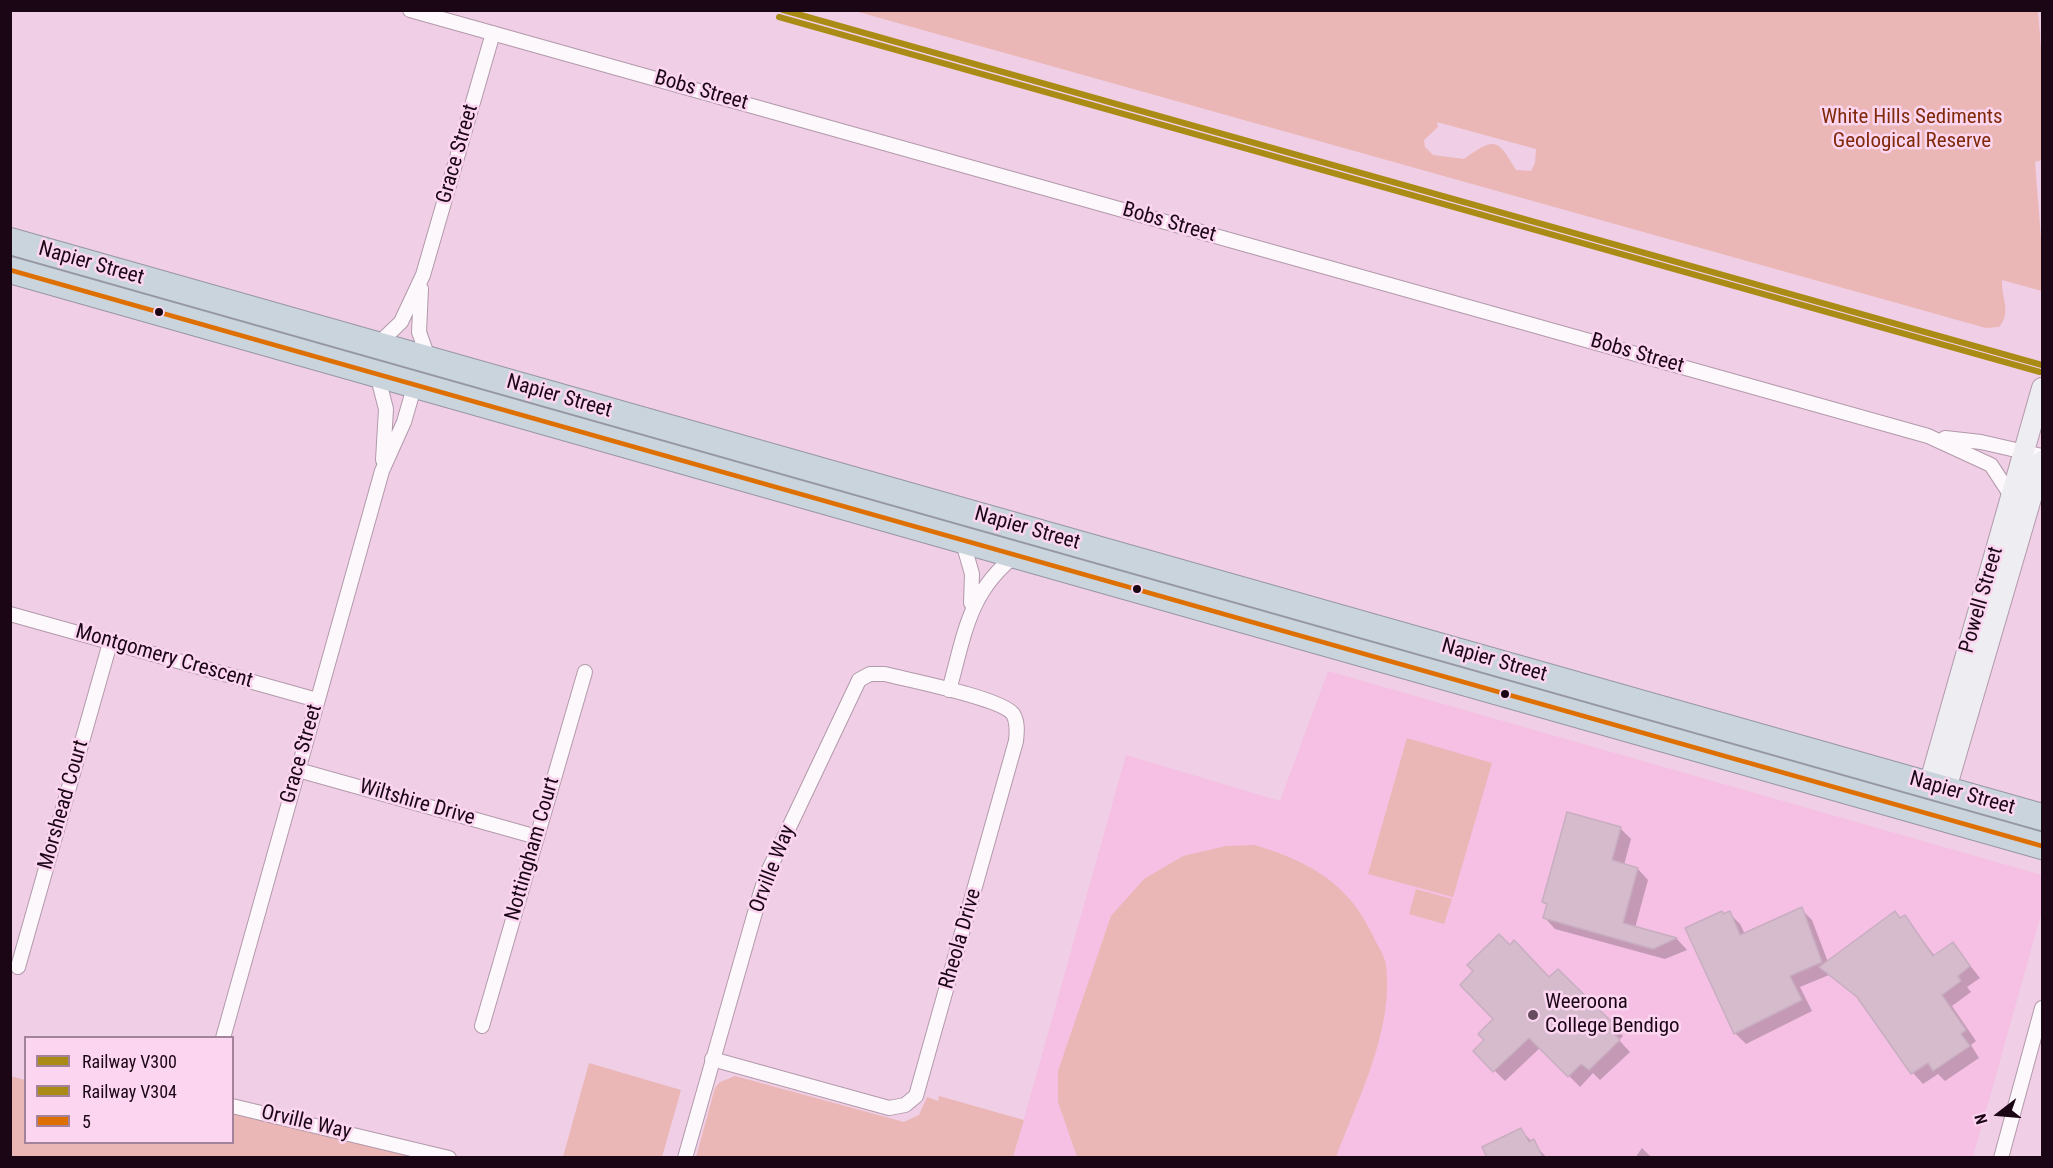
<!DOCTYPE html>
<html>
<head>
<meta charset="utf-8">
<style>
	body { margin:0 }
	#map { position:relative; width:2053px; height:1168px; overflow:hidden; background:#f0cee5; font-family:"Roboto Condensed",sans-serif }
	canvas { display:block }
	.frame { position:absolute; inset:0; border:12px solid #1b0616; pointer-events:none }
	.legend { position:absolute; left:24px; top:1036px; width:210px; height:108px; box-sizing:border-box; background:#fcd6f0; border:2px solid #a28399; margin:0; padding:8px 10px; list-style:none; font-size:18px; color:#1b0616 }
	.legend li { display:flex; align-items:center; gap:12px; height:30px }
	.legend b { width:30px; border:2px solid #a28399 }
	.north { position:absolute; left:1969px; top:1084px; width:60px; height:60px; -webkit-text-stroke:4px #fcd6f0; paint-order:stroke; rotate:254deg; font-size:16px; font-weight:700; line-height:24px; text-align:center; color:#1b0616 }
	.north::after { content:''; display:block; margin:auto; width:21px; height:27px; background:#1b0616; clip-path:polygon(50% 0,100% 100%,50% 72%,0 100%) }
</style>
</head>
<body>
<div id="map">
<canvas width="2053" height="1168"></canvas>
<div class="frame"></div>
<ul class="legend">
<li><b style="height:8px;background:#a98b15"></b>Railway V300</li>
<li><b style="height:8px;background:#a98b15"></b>Railway V304</li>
<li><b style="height:8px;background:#dd6f03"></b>5</li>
</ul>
<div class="north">N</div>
</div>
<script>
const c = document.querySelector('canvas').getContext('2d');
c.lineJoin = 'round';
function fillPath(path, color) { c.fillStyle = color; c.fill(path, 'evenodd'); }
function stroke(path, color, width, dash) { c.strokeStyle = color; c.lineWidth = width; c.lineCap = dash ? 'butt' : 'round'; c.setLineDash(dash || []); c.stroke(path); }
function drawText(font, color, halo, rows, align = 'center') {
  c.font = font + ' "Roboto Condensed",sans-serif'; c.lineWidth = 5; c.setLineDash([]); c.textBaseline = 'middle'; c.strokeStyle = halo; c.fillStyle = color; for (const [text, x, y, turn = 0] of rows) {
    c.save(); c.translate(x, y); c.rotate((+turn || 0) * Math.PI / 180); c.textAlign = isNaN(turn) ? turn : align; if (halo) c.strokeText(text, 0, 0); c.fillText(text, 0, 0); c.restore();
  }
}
const built = new Path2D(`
	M1328,671L2042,875V911L1973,1157L1013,1158L1126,755L1280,801Z`);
const green = new Path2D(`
	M855,11H2038L2042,61V160L2035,162L2042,251V291L2002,280C2001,298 2012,312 1999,327L1986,328ZM1437,122L1536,149L1535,163L1531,171L1516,170C1498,139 1495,136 1464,159L1433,155L1425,147L1424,140L1438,127Z
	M1407,738L1492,763L1453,897L1368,874Z
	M1255,845C1309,862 1348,882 1373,936C1377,945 1385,956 1386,965C1394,1030 1358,1098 1336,1157H1077L1058,1102V1071L1111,916L1144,879L1183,856L1226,846Z
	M1416,889L1452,899L1444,924L1409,914Z
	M589,1063L681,1090L662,1157H563Z
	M10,1076L25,1080L26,1142H232L233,1114L419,1157H11Z
	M735,1076L904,1122L919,1115L927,1097L938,1101L939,1096L1024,1120L1013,1157H696L715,1088L720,1082Z`);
const shadow = new Path2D(`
	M1620,828L1631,839L1624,865L1638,869L1648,880L1635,928L1677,939L1687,950L1665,959L1555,929L1545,918L1548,906L1543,902Z
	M1801,909L1812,920L1828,962L1904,917L1935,956L1953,944L1980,978L1967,987L1971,992L1952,1006L1976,1041L1971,1045L1979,1058L1945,1081L1938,1074L1923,1084L1913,1073L1862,1001L1829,975L1800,987L1812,1011L1746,1044L1735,1033L1722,913L1725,915L1729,913L1740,924L1745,934Z
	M1549,979L1569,980L1623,1036L1619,1040L1630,1052L1600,1080L1593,1073L1580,1087L1541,1047L1505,1081L1475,1051Z
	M1521,1130L1547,1158H1487L1488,1157Z
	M1642,1148L1652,1158H1635Z`);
const building = new Path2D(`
	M1567,812L1621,827L1612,860L1638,868L1623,923L1677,938L1653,949L1543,918L1547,904L1542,902Z
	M1802,907L1822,962L1790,976L1802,1000L1734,1034L1685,928L1722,911L1723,914L1730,911L1740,935Z
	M1895,911L1900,918L1905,915L1933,956L1953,942L1970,966L1958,976L1961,981L1942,995L1966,1030L1961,1034L1970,1046L1933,1071L1928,1063L1911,1074L1857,997L1819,967Z
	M1499,934L1510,945L1514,940L1549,977L1558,969L1614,1024L1609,1029L1620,1040L1589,1070L1581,1064L1568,1077L1529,1038L1493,1072L1473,1051L1484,1040L1478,1034L1493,1019L1460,985L1473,971L1467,965Z
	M1521,1128L1529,1142L1534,1139L1543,1158H1487L1482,1147Z`);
const street = new Path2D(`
	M410,10L1928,436L1991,465L2012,497
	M421,289L419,332L429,360
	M377,345L401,322L423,275L493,33
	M377,374L386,409L383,460
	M1945,438L1981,442L2042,456
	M962,539L972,574L971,603
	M10,614L317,700
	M949,690C965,634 968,592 1017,554
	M298,770L537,837
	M18,967L110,643
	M482,1026L585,672
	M223,1038L382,471L404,422L415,384
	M232,1106L449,1158
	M685,1158L760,895L766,876L859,680L870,674H885C908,680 1001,698 1013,714C1018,722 1017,732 1016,741L916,1096L905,1105L889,1108L712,1059
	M2001,1158L2042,1008`);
const secondary = new Path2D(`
	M1929,785L2042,388
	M1946,789L2042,461`);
const highway = new Path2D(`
	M10,241L2042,817
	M10,270L2042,846`);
const bus1 = new Path2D(`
	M10,270L2042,846`);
const rail1 = new Path2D(`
	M783,10L2042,365`);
const rail2 = new Path2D(`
	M779,17L2040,372`);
const markers = [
	[159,312,5,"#1b0616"],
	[1137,589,5,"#1b0616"],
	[1505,694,5,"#1b0616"],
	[1533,1015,6,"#664c5e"]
];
const streetNames = [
	["Bobs Street",701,91,16],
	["Grace Street",458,154,-74],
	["Bobs Street",1169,223,16],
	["Napier Street",91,264,16],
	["Bobs Street",1637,354,16],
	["Napier Street",559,397,16],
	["Napier Street",1027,529,16],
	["Powell Street",1982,600,-74],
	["Montgomery Crescent",164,657,16],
	["Napier Street",1494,661,16],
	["Grace Street",302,754,-74],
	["Napier Street",1962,794,16],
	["Wiltshire Drive",417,803,16],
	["Morshead Court",64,805,-74],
	["Nottingham Court",533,849,-74],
	["Orville Way",773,869,-69],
	["Rheola Drive",961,939,-74],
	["Orville Way",306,1123,13]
];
const parkNames = [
	["White Hills Sediments",1912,118],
	["Geological Reserve",1912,142]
];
const poiNames = [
	["Weeroona",1545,1003],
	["College Bendigo",1545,1027]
];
fillPath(built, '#f5c0e4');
fillPath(green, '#eab7b6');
fillPath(shadow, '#0003');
fillPath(building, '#d6bbcd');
stroke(building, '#c8aec0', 1.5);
stroke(street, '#b299ab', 16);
stroke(secondary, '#b299ab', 22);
stroke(highway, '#9796a5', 28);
stroke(street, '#fdf8fb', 14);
stroke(secondary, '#ededf2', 20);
stroke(highway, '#cad4dc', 26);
stroke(bus1, '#dd6f03', 4.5);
stroke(rail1, '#a98b15', 6);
stroke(rail2, '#a98b15', 6);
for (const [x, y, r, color] of markers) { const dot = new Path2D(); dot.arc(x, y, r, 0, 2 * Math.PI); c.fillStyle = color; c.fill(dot); stroke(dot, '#fcd6f0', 2); }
drawText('21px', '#1b0616', '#fcd6f0', streetNames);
drawText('21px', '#812a0a', '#fcd6f0', parkNames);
drawText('21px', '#1b0616', '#fcd6f0', poiNames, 'left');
</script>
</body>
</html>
